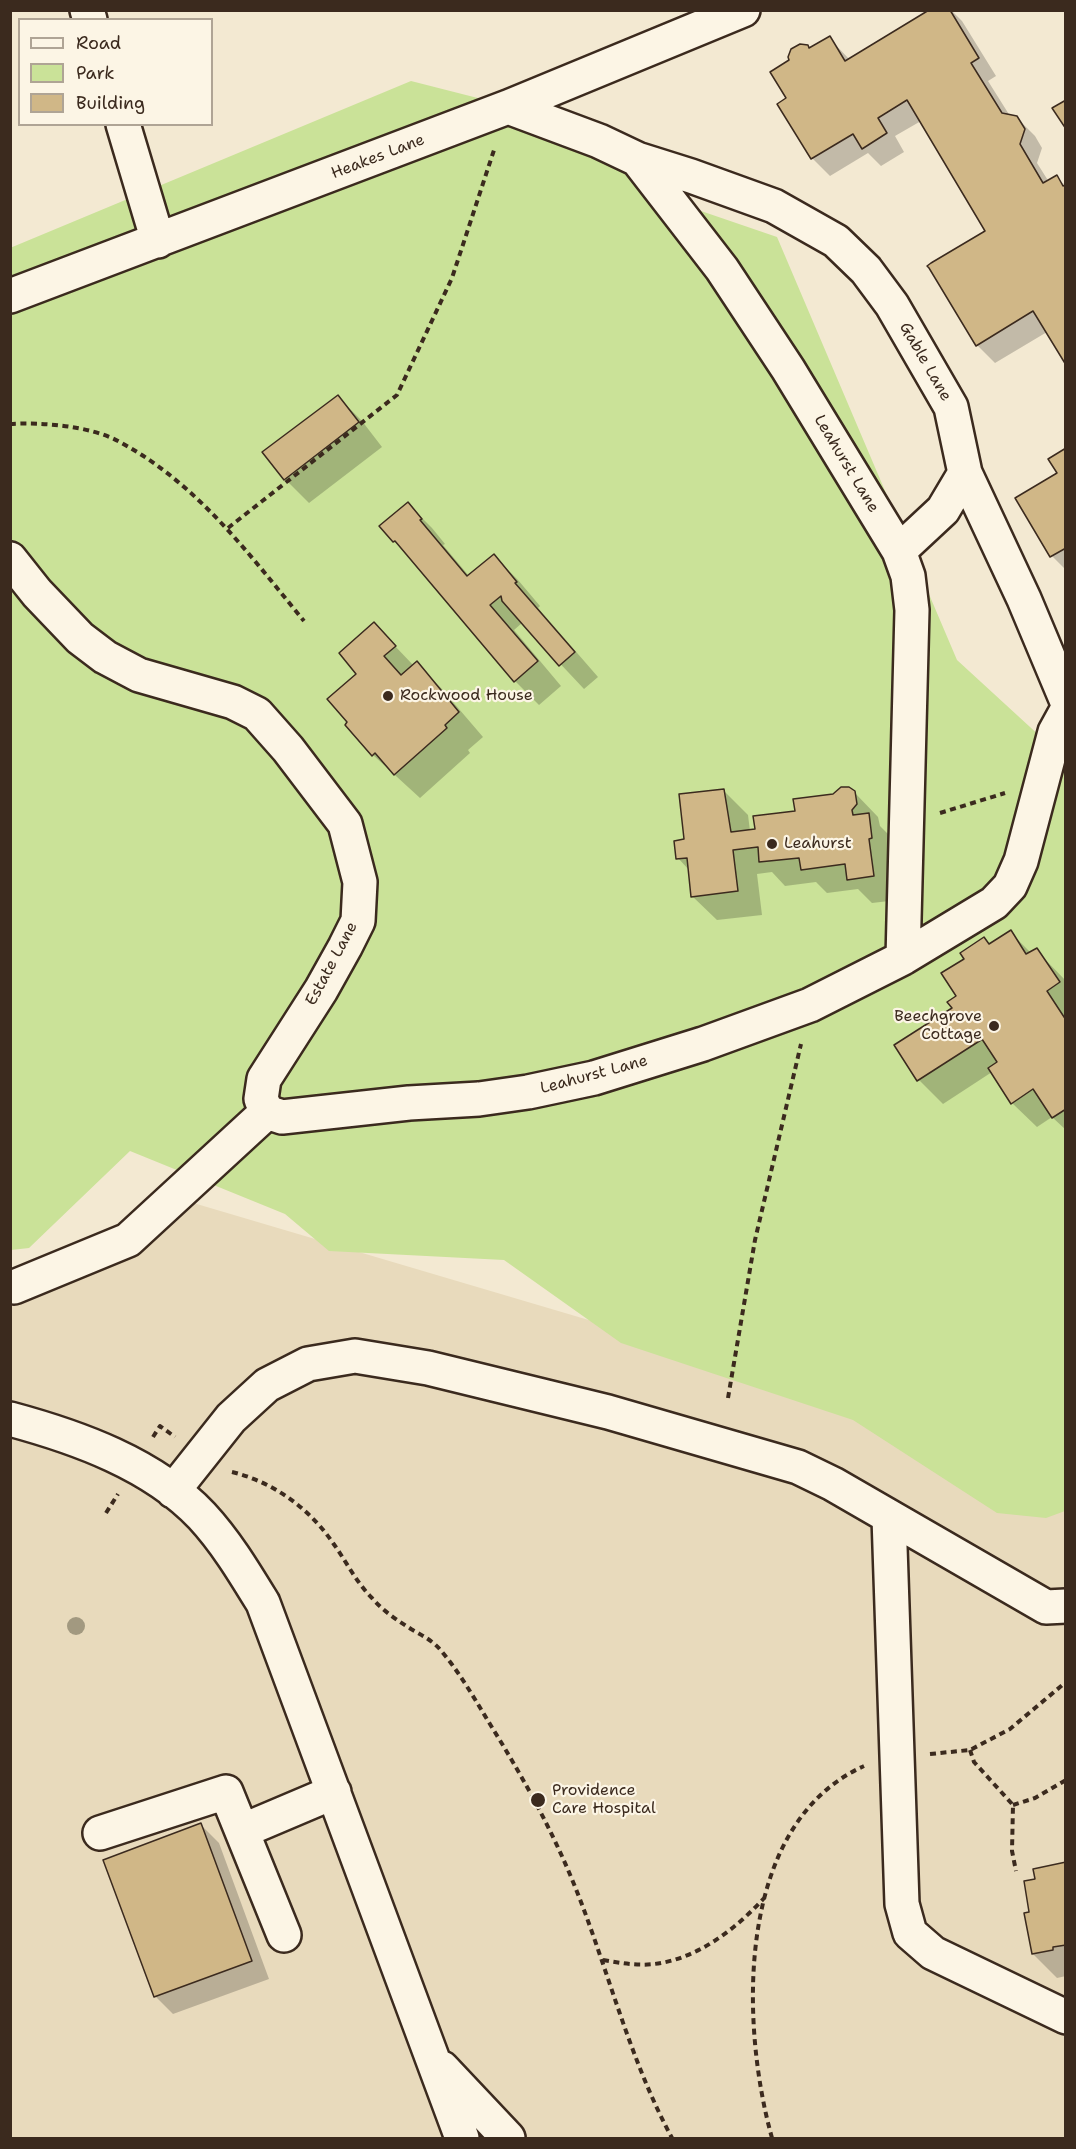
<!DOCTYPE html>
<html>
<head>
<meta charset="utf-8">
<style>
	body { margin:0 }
	#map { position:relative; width:1076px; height:2149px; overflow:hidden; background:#f3e9d2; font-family:"Shantell Sans",sans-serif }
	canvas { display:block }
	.frame { position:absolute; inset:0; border:12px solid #3b2a1e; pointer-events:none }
	.legend { position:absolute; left:18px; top:18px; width:195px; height:108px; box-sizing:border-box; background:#fcf5e5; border:2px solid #afa495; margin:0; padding:8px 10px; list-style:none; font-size:18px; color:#3b2a1e }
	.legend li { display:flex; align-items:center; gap:12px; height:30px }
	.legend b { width:30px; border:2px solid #afa495 }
</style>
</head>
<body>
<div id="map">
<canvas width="1076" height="2149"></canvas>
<div class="frame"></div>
<ul class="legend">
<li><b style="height:8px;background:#fcf5e5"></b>Road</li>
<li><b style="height:16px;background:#cae298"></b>Park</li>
<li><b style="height:16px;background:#d0b787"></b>Building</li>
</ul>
</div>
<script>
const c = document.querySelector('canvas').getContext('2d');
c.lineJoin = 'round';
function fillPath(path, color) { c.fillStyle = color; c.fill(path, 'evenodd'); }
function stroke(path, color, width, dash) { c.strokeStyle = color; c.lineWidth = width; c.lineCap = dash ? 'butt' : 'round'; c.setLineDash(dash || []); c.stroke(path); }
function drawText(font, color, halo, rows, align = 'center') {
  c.font = font + ' "Shantell Sans",sans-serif'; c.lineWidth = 4.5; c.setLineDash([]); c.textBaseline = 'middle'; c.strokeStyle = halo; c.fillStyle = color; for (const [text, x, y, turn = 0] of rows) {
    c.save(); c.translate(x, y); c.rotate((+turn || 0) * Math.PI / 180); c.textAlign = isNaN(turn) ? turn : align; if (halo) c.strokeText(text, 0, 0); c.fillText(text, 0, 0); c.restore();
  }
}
const built = new Path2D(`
	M190,1202L1065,1461V2138H11L10,1285Z`);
const green = new Path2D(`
	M411,81L564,120L663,198L777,237L957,660L1042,738L1065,748V1511L1046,1518L997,1513L853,1420L621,1343L504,1260L329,1251L285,1214L130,1151L29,1248L11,1250L10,248Z`);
const shadow = new Path2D(`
	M932,10H951L962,21L996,76L988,81L1010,116L1016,117L1035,136L1042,148L1037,163L1049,182L1056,177L1066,186L1047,332L995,363L977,345L930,266L987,231L921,121L895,136L904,152L881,166L868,153L830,176L812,158L788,99L810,50L829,38L850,60Z
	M338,397L362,421L382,447L309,503L285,479Z
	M1066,450V570L1052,556L1059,474Z
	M408,504L432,528L445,544L443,545L469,576L494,556L518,580L540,606L538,608L598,677L584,689L522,623L514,630L561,686L539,705L515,681L410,557L394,541Z
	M374,624L414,666L417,664L441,688L483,737L468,750L470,753L420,798L373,755L359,674Z
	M724,791L748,815L750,831L854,792L878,817L880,826L893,839L898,900L872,903L858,889L827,893L816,882L785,886L772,872L757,874L762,915L717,920L692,896L689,870L678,858L686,841Z
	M1010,932L1031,953L1036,950L1066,981V1130L1052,1117L1037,1127L1012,1103L992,1072L943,1104L919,1080L954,1008L966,960L984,939L990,945Z
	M201,1825L219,1843L269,1979L173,2014L155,1996Z
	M1066,1863V1976L1057,1978L1033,1954L1031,1913L1036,1881Z`);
const building = new Path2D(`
	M929,10H950L979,58L971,63L1002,113L1017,116L1025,129L1020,144L1043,183L1057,175L1063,186L1066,185V365L1033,311L976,346L929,268L927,266L931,263L985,231L907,100L878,118L887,133L862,149L853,134L811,159L777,104L786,98L770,72L789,60L788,57L791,49L800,44L808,45L809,48L830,36L845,61Z
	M1066,100V129L1052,108Z
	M338,395L359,422L284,480L262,452Z
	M1066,448V548L1050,557L1015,498L1057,473L1048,459Z
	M408,502L422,519L420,520L467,576L494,554L517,582L515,583L575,652L559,666L502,601L501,596L490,605L538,661L514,682L395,541L393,542L379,526Z
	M374,622L396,646L384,656L401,675L417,661L459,712L445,725L447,728L394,775L375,753L372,756L345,725L347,722L327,699L356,674L339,653Z
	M841,787H849L855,791L857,804L852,810L853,815L869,813L872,838L869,839L874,876L847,880L845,864L801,870L799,858L759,862L758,847L733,850L738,891L691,897L687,858L676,859L674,841L684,839L679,794L724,789L731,832L755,829L753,816L795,811L793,799L833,794Z
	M1011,930L1026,954L1037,948L1060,982L1047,991L1066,1020V1109L1052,1118L1033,1089L1011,1104L988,1068L997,1062L978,1033L981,1040L917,1081L894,1045L952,1008L947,1002L956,996L941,973L964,959L960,953L984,937L989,944Z
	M201,1823L252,1961L154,1997L103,1860Z
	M1066,1862V1945L1053,1947V1950L1032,1954L1024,1913L1029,1912L1024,1881L1035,1879L1033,1869Z`);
const path = new Path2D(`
	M10,424C42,422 90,426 118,441C197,483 248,553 304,621
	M228,528L397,395L452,278L495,147
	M940,813L1005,793
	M728,1398L755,1240L801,1044
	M153,1437L160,1426L175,1437
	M232,1472C273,1482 309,1508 333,1543C346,1561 356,1582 372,1598C383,1611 397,1620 411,1629C423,1636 434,1641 443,1653C462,1676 477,1703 493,1729C527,1784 558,1841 581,1902C611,1981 632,2064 672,2138
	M106,1513L118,1494
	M970,1750L974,1762L1013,1805L1012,1851L1016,1871
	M930,1754L970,1750L1010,1729L1066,1682
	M1013,1805L1035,1798L1066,1780
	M603,1960C620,1963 637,1966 654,1964C698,1959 737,1928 765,1897
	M772,2138C740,2024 735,1824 864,1766`);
const minor = new Path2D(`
	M87,10L90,20
	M508,107L599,141L637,159L722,269L788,369L899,551L908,576L912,610L903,958
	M123,124L158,241
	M637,159L691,176L774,206L836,241L866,270L892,305L951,407L965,473L1024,599L1066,699
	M10,296L508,107L743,10
	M899,551L943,510L965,473
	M10,559L37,593L80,638L105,657L139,675L233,702L257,714L288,749L345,824L360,882L358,921L345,947L321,990L264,1079L261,1099L267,1112
	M267,1112L282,1117L409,1103L479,1099L528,1092L594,1078L703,1044L810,1005L903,958L994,903L1010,886L1021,861L1055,732L1066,712
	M14,1287L128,1240L267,1112
	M10,1419C77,1437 153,1464 202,1516C226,1542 244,1572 263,1603L462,2138
	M173,1491L231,1418L267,1385L308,1364L355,1356L428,1368L608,1412L798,1467L833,1484L1046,1607L1066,1606
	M889,1517L902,1904L910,1933L933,1953L1066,2017
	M242,1831L334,1792
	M100,1833L226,1792L284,1935
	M442,2068L508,2138`);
const trees = [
	[76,1626]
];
const markers = [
	[388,696,6,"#3b2a1e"],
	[772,844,6,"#3b2a1e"],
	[994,1026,6,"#3b2a1e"],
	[538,1800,8,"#3b2a1e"]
];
const streetNames = [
	["Heakes Lane",378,157,-21],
	["Gable Lane",925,362,60],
	["Leahurst Lane",846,464,59],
	["Estate Lane",332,964,-62],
	["Leahurst Lane",594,1075,-15]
];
const poiNames = [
	["Rockwood House",400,696],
	["Leahurst",784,844],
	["Beechgrove",982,1017,"right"],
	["Cottage",982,1035,"right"],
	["Providence",552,1791],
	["Care Hospital",552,1809]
];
fillPath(built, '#e8dabc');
fillPath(green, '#cae298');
fillPath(shadow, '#0003');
fillPath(building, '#d0b787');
stroke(building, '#3b2a1e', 1.5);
stroke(minor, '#3b2a1e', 38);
stroke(path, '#3b2a1e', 4, [6, 4.5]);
stroke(minor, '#fcf5e5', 33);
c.fillStyle = '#a29980';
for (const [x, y] of trees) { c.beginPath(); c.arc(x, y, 9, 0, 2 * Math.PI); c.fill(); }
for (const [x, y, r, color] of markers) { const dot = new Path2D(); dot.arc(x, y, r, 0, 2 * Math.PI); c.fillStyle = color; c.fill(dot); stroke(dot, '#fcf5e5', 2); }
drawText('16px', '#3b2a1e', '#fcf5e5', streetNames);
drawText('16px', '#3b2a1e', '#fcf5e5', poiNames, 'left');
</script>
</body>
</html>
